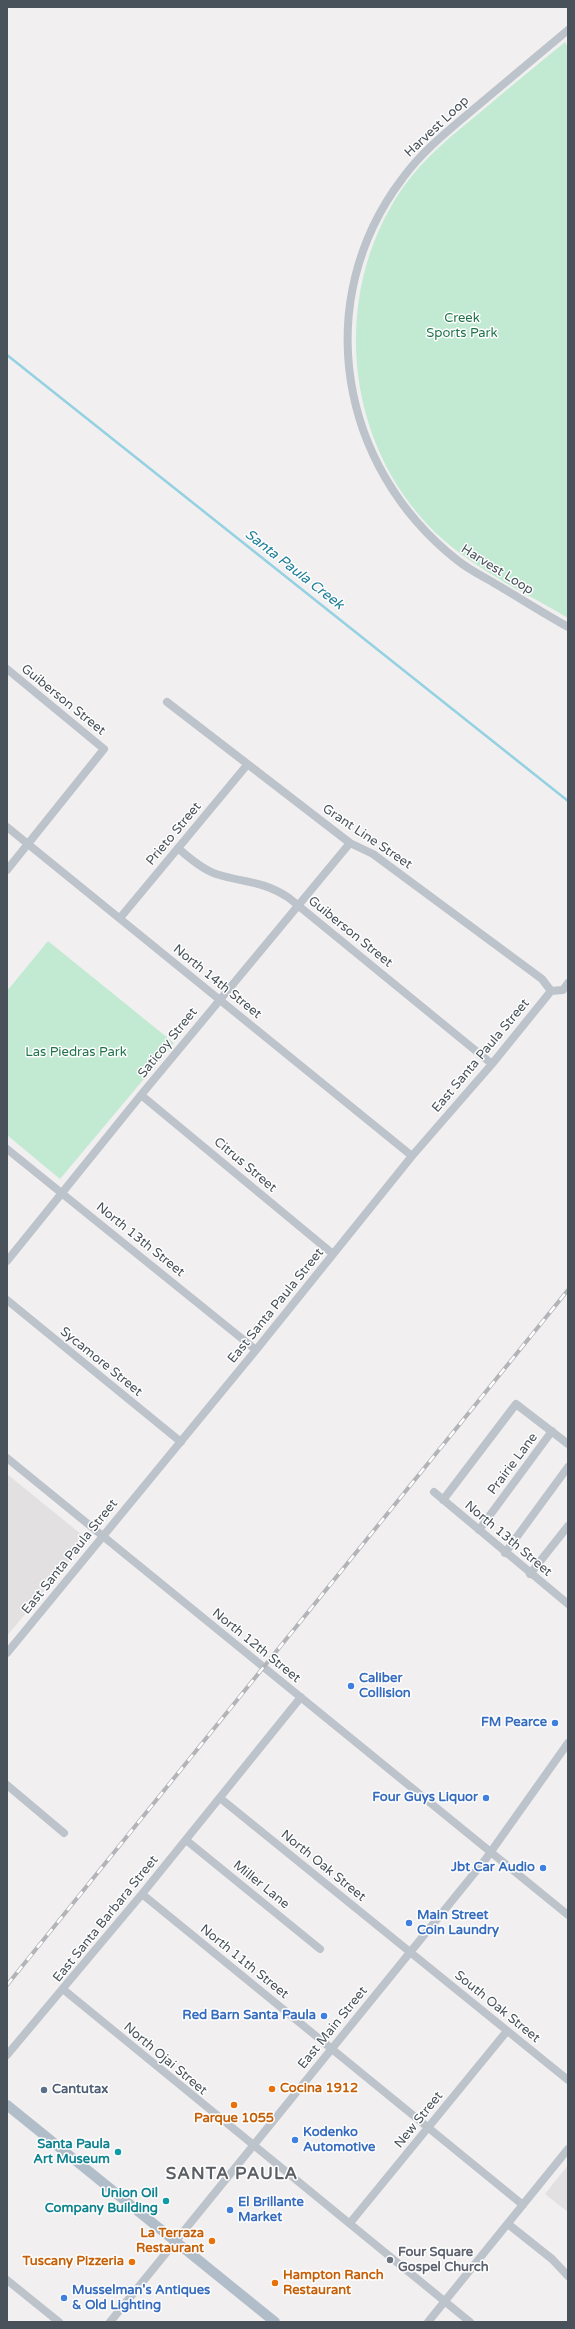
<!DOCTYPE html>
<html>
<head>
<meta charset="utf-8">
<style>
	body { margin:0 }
	#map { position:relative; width:575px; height:2329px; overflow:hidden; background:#f1efef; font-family:"Varela Round",sans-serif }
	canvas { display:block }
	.frame { position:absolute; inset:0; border:8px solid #49525a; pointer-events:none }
</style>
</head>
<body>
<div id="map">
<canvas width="575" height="2329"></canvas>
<div class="frame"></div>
</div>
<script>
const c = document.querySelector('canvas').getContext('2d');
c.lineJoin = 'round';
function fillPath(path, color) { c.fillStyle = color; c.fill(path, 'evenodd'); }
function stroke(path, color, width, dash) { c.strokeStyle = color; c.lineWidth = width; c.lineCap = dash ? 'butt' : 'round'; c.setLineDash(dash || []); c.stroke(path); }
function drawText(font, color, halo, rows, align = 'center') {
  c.font = font + ' "Varela Round",sans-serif'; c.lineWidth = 3; c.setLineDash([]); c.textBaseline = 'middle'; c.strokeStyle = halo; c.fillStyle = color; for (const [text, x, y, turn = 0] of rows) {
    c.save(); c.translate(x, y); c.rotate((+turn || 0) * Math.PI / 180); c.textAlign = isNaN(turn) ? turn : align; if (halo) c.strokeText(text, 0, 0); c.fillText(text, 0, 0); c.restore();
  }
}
const education = new Path2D(`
	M7,1474L87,1539L7,1636Z
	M568,2165V2212L545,2194Z`);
const green = new Path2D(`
	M565,42L568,47V618C528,594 482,573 446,542C345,455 327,298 402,189C424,157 454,134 483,110C510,87 538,64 565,42Z
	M48,941L174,1043L60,1179L7,1135V991Z`);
const stream = new Path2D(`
	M7,355L568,801`);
const minor = new Path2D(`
	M568,30C537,56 506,82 475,108C449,130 422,151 402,179C310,301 339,467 457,560C468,569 482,576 494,583C518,597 543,613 568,627
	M7,669L104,749L7,870
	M167,702L350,843L373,854L542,979L551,991
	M7,827L412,1156
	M178,848C189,858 202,869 216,874C244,883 262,880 289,898L492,1064
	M120,918L247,765
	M141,1095L333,1254
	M7,1149L256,1350
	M7,1261L141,1095L350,843
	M7,1300L181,1442
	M7,1458L568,1915
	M434,1492L568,1604
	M443,1500L516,1404L568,1444
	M479,1530L552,1431
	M505,1553L568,1467
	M530,1574L568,1526
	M7,1653L256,1350L412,1156L492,1064L551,991L563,990L568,983
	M7,1785L64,1833
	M220,1798L568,2080
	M186,1840L320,1949
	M142,1894L523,2205
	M64,1990L470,2322
	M7,2055L142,1894L301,1697
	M350,2223L507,2031
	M508,2224L552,2259L568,2276
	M7,2280L59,2322
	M110,2322L485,1860L568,1743
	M428,2322L568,2149`);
const major = new Path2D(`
	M7,2105L275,2322`);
const rail = new Path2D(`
	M7,1985L568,1290`);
const markers = [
	[351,1686,4,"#3f7fe0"],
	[555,1723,4,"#3f7fe0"],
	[486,1798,4,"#3f7fe0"],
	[543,1868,4,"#3f7fe0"],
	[409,1923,4,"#3f7fe0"],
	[324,2016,4,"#3f7fe0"],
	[272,2089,4,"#e8710a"],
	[44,2090,4,"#5c6f8a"],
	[234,2105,4,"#e8710a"],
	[295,2140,4,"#3f7fe0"],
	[118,2152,4,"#0f9aa8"],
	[166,2201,4,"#0f9aa8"],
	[230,2210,4,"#3f7fe0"],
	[212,2241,4,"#e8710a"],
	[390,2260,4,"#6b7280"],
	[132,2262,4,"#e8710a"],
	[275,2283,4,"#e8710a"],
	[64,2298,4,"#3f7fe0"]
];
const streetNames = [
	["Harvest Loop",437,127,-43],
	["Harvest Loop",497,570,32],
	["Guiberson Street",63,700,39],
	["Prieto Street",174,834,-50],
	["Grant Line Street",367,837,34],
	["Guiberson Street",350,932,39],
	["North 14th Street",217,982,39],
	["Saticoy Street",168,1043,-51],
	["East Santa Paula Street",481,1056,-50],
	["Citrus Street",245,1165,40],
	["North 13th Street",140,1240,39],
	["East Santa Paula Street",276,1306,-51],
	["Sycamore Street",101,1362,39],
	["Prairie Lane",513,1464,-53],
	["North 13th Street",508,1539,40],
	["East Santa Paula Street",70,1557,-51],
	["North 12th Street",256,1646,39],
	["North Oak Street",323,1866,39],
	["Miller Lane",261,1885,39],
	["East Santa Barbara Street",106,1919,-51],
	["North 11th Street",244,1962,39],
	["South Oak Street",497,2007,39],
	["East Main Street",333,2028,-51],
	["North Ojai Street",165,2059,40],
	["New Street",419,2120,-51]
];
const parkNames = [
	["Creek",462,319],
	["Sports Park",462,334],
	["Las Piedras Park",76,1053]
];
const shopNames = [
	["Caliber",359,1679],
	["Collision",359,1694],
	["FM Pearce",547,1723,"right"],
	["Four Guys Liquor",478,1798,"right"],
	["Jbt Car Audio",535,1868,"right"],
	["Main Street",417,1916],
	["Coin Laundry",417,1931],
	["Red Barn Santa Paula",316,2016,"right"],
	["Kodenko",303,2133],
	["Automotive",303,2148],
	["El Brillante",238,2203],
	["Market",238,2218],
	["Musselman's Antiques",72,2291],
	["& Old Lighting",72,2306]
];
const foodNames = [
	["Cocina 1912",280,2089],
	["Parque 1055",234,2119,"center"],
	["La Terraza",204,2234,"right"],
	["Restaurant",204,2249,"right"],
	["Tuscany Pizzeria",124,2262,"right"],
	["Hampton Ranch",283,2276],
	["Restaurant",283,2291]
];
const serviceNames = [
	["Cantutax",52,2090]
];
const cultureNames = [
	["Santa Paula",110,2145],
	["Art Museum",110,2160],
	["Union Oil",158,2194],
	["Company Building",158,2209]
];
const worshipNames = [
	["Four Square",398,2253],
	["Gospel Church",398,2268]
];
const waterNames = [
	["Santa Paula Creek",294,570,38]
];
const districtNames = [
	["SANTA PAULA",232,2175]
];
fillPath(education, '#e2e0e0');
fillPath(green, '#c2ead2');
stroke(stream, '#94d1e2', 2.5);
stroke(minor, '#bcc3ca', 8);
stroke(major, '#b1beca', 10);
stroke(rail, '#b2b4b8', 4);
stroke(rail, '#fff', 2.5, [8]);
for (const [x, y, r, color] of markers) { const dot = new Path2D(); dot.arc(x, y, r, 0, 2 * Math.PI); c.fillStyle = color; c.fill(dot); stroke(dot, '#fff', 1.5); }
drawText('13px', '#49525a', '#fff', streetNames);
drawText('13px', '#22734b', '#fff', parkNames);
drawText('bold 13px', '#366cbe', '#fff', shopNames, 'left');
drawText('bold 13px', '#c56008', '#fff', foodNames, 'left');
drawText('bold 13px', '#4e5e75', '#fff', serviceNames, 'left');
drawText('bold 13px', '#0d838f', '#fff', cultureNames, 'right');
drawText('bold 13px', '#5b616d', '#fff', worshipNames, 'left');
drawText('italic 14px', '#1d7e99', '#fff', waterNames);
c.letterSpacing = '1px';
drawText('bold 17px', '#5c5f63', '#fff', districtNames);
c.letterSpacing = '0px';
</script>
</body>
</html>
